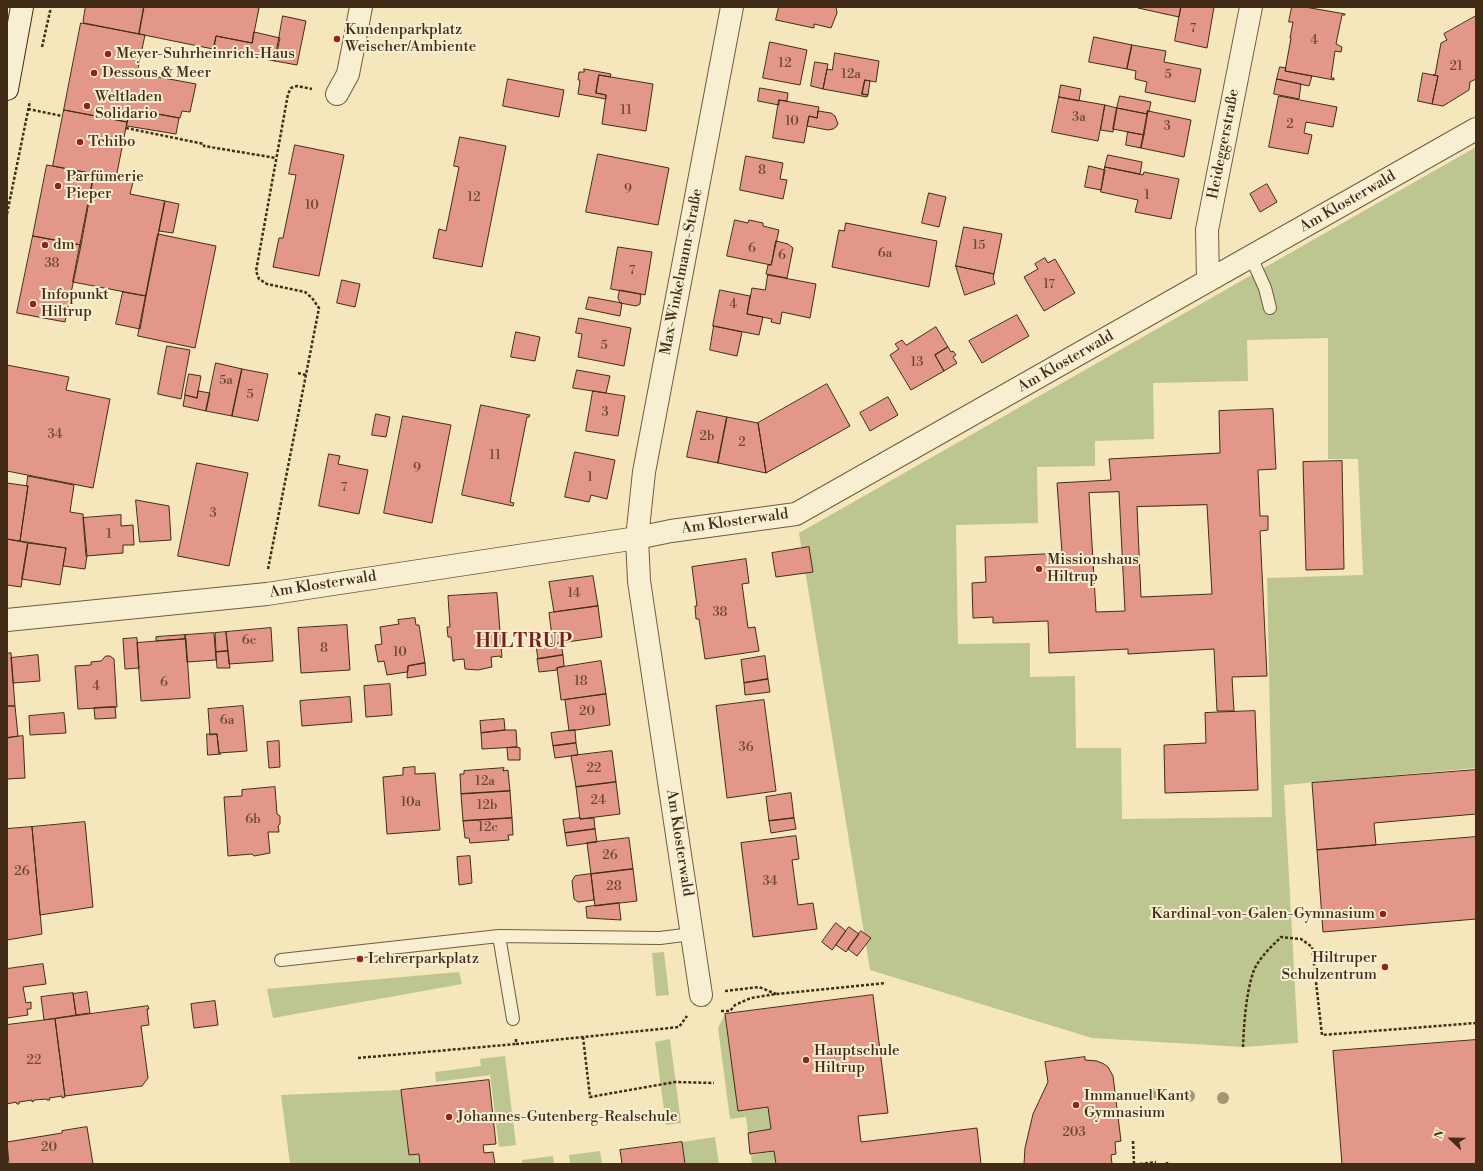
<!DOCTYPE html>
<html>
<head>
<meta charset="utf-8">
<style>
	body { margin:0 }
	#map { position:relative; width:1483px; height:1171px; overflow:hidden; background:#f5e7bb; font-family:"Libre Bodoni",serif }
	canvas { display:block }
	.frame { position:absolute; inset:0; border:8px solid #422c17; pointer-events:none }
	.north { position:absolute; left:1431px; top:1119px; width:40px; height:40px; -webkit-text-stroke:3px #f8efd3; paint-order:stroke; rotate:292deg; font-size:11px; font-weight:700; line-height:16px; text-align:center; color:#422c17 }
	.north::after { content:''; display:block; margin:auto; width:14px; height:18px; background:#422c17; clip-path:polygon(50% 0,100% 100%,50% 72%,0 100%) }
</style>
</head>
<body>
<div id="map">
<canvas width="1483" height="1171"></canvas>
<div class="frame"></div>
<div class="north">N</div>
</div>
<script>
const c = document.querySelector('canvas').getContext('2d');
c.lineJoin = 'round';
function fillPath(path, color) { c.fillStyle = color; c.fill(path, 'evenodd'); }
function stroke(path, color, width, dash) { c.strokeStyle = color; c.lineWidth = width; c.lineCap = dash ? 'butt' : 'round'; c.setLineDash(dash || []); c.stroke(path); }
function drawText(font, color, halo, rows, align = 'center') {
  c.font = font + ' "Libre Bodoni",serif'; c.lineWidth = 4; c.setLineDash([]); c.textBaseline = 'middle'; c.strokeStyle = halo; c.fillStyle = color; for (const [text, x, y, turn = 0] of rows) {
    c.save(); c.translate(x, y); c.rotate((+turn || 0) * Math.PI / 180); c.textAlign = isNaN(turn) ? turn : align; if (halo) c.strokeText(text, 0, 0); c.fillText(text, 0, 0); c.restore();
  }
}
const green = new Path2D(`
	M1476,147V768L1284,785L1298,1043L1243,1047L1092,1038L870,970L799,533ZM1328,338V459H1358L1363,575L1267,578L1272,817L1122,819L1121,748H1076L1075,676L1030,677V643L958,644L956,525L1038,523L1037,467L1095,466V441L1154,439L1153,383L1248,381L1247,340Z
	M664,952L669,995L656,996L652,953Z
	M459,972L462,984L273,1018L267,989Z
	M725,1014L738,1111L768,1107L771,1129L748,1133L746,1117L730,1119L718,1028Z
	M670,1039L681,1123L666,1125L655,1042Z
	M505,1056L516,1145L499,1147L490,1075L436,1082L435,1072L481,1066L480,1059Z
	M401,1090L409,1155L419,1154L420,1164H290L281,1095Z
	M715,1137L719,1164H685L682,1142Z
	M600,1151L602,1164H570L569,1155Z
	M774,1151L776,1164H752L751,1155Z
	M553,1156L554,1164H522V1160Z`);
const building = new Path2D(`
	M87,7H144L139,34L84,23L83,21L85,9Z
	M144,7H254L259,8L252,43L216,36L213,49L139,34Z
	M779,7H836L837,13L831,28L814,24V28L776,20Z
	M1138,7H1181L1179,17L1138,8Z
	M1181,7H1214L1207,48L1175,41Z
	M1292,7H1305L1345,14V15H1342L1336,44L1342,47L1341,52L1335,51L1331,78H1334V80L1285,71L1291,38H1290L1293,22H1289Z
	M283,16L306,21L297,65L275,61Z
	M1476,16V79L1470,82L1469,90L1443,106L1432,104L1438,76L1433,75H1435L1441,43L1447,40L1444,34Z
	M81,23L145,35L137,73L196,84L190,112L182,111L180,118L130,109L127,122L64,110Z
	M254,32L280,38L275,61L214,49L216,36L252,43Z
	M1094,37L1132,45L1127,69L1089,62Z
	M770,42L807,50L800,85L763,78Z
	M1132,45L1166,51L1164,62L1201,69L1195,102L1145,92L1147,82L1135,79L1136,71L1127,69Z
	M835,53L879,61L876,82L865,80L862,94L868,95L867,97L823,89L827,69L832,70Z
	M815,62L828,64L823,89L811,86Z
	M1280,67L1286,68L1285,71L1312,76L1309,86L1277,79Z
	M584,69L611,74L610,77L599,75L596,93L606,95V99L578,94L580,80H578L579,72H584Z
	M1423,73L1438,76L1432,104L1418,101Z
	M599,75L653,84L646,131L602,124L606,95L596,93Z
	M508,79L564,90L559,117L503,106Z
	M1277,79L1301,84L1299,99L1274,94Z
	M865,80L870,81L868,95L862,94Z
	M1061,85L1081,89L1079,101L1059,97Z
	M760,88L788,93L787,101L779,100V105L758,101Z
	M1120,96L1151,102L1149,111H1147V114L1117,108Z
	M1279,96L1337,107L1333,127L1306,122L1304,133L1312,135L1308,154L1269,147Z
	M1059,97L1105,105L1098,141L1052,132Z
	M779,100L819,107L817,118L809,116L804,143L773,138Z
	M1105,105L1117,108L1113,132L1101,130Z
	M1117,108L1147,114L1148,111L1144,135L1113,129Z
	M130,109L179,118L176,134L127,126Z
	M64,110L127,122L116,178L53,166Z
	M818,111L831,113L835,116L838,124L836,127L833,129L828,130L807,126L809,116L817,118Z
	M1148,111L1191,120L1184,157L1141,148Z
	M1128,132L1144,135L1141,148L1126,145Z
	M460,137L506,146L482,267L433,258L439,229L446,231L459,167L454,166Z
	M295,145L344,155L319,276L273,267L279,238H283L296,175L289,174Z
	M598,154L669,168L658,225L586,212Z
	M1108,155L1142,162L1140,174L1105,167Z
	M746,156L783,163L780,179L787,180L783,199L740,190Z
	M47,165L94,174L81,245L33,236Z
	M1089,166L1105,170L1101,190L1085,187Z
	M1105,167L1143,175L1144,172L1179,179L1171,219L1135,212L1138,200L1101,192Z
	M94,174L133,182L130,194L165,201L146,296L73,282Z
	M1267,184L1277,202L1260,212L1250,194Z
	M929,193L946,197L939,227L922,223Z
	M165,201L179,204L173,233L159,231Z
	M735,220L748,223L749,220L763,223V226L779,230L771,265L727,256Z
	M846,223L937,241L929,287L832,267L839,230L844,231Z
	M964,227L1002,234L994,274L956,266Z
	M158,234L216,246L195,348L138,336Z
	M33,236L81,245L65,322L17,313Z
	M776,241L788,244L793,248L787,278L766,274L768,265H771Z
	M618,247L652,252L645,295L611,289Z
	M1045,258L1048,263L1055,259L1075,293L1044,311L1024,277L1038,269L1035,264Z
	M956,266L994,274L993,278L995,284L965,295Z
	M768,275L816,284L810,318L782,312L780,324L771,322L772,319L747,314L752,288L765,290Z
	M342,280L360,284L355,307L337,303Z
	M620,290L641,294L640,304L636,306L620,303L618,298Z
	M720,290L750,296L747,314L763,317L759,335L713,326Z
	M123,292L146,296L140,329L116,324Z
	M589,297L622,303L620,316L586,309Z
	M1017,315L1029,336L982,363L969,341Z
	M579,318L631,328L624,366L578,357L582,334L576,333Z
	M714,326L742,332L737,356L710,350Z
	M936,327L948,347L935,355L944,371L911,390L890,355L899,349L895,344L902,340L906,345Z
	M516,332L540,337L535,361L511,357Z
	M167,346L190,350L181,399L158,394Z
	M948,347L951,352L953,351L956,355L953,357L957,363L944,371L935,355Z
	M216,363L242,369L232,416L206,411Z
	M7,365L69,377L66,390L110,399L93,488L7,471Z
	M242,369L268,374L258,421L232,416Z
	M577,370L610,376L606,393L573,388Z
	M189,374L201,376L197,398L185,395Z
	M827,384L850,426L766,473L758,423Z
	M198,391L210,393L206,411L183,406L185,395L197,398Z
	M593,391L625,396L618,436L586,431Z
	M888,397L898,415L870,431L860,413Z
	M481,405L530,415L529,417H527L510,502L514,503L513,506L462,495Z
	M1273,409L1276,469L1258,470L1260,516H1268V530L1260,531L1267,676L1232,677L1234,711H1217L1214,649L1128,654V649L1049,653L1048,621L993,623V617L973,618L972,583L986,582L985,557L1062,553L1057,483L1111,480L1109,459L1220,453L1219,411ZM1119,492L1125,611L1096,612L1089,493ZM1207,505L1212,594L1141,597L1137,507Z
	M697,411L727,417L718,463L687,457Z
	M376,414L390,417L386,437L372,435Z
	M403,416L451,425L432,523L384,513Z
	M727,417L758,423L766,473L718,463Z
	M575,452L615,460L607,499L591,495L589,502L565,497Z
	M329,454L340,456L338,464L368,470L359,514L319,506Z
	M1342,461L1344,569L1306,570L1303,462Z
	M197,463L248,473L229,566L178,556Z
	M28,476L74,485L70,512L83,514L87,556L85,569L63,566L66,548L20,541L28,486H27Z
	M7,483L28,486L20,541L7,539Z
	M136,500L169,506L171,540L140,542Z
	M121,515V526L133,525L134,545H123V553L86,556L83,518Z
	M7,539L28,543L21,587L7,585Z
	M28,543L66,548L60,585L22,579Z
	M809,547L813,572L776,577L772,553Z
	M746,559L749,583L742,584L748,628L755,627L759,651L705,659L699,619H696L695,606H697L692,567Z
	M593,576L598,606L554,612L549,582Z
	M497,593L502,657L501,658L500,656L491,657L492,667L478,670L465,669L464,659L454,660L455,661H453L451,637H448L447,627H450L448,596Z
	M598,606L602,637L553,644L549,613Z
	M415,618L416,625H419L425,663L408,666V671L407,672L387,675L384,661L378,662L375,645L382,644L380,627L399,624L398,620Z
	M347,625L350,670L301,673L298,628Z
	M271,628L273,661L229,664L226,632Z
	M226,632L228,651L216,652L215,633Z
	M214,633L216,660L187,662L185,635Z
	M185,635V639L156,641V637Z
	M137,638L139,668L125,669L123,639Z
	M186,639L190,698L141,701L137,643Z
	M561,643L563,655L538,659L536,646Z
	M228,651L230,668H217L216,652Z
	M11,653L15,706H7V654Z
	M38,655L40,681L13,683L11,658Z
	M563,655L564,666L557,668V670L539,672L537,659Z
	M106,656H110L114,659L117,707L78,709L75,666L91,665V662L101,661Z
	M765,656L768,679L744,683L741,660Z
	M601,661L606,694L561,700L557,668Z
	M425,663L426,675L407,678L408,666Z
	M768,679L770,692L745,695L744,683Z
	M390,684L392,715L366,717L364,686Z
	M606,694L610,725L569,731L565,700Z
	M350,697L352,722L302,726L300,701Z
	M764,700L776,791L727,798L716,706Z
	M7,706H15L18,736L7,738Z
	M243,706L247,751L219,753L217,734L210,735L208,709Z
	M115,707L116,718L95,719L94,708Z
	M1255,711L1258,790L1165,793L1164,745L1206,743L1205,713Z
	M64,713L66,733L30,735L29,716Z
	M504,719L505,730L481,733L480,721Z
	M505,730H516L517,747L482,749L481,733Z
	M575,730L576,743L553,746L551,733Z
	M207,734H217L219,753L221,754L208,755Z
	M23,736L25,778L7,779V738Z
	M279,741L280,767L269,768L267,742Z
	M576,743L578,755L555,758L553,746Z
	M517,747L520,748V760H508L507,748Z
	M612,751L616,782L576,787L571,756Z
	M415,767V774L435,773L440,830L387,834L383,777L403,775V768Z
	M504,768L503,771L508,770L510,791L461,794L460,774H464V771Z
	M1476,770V814L1374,823L1376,845L1317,850L1312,783Z
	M616,782L620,814L580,819L576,787Z
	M275,787L277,814L280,816V824L278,826L279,832H268L270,853L254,856L252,854L228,856L224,797L242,796V790Z
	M510,791L512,818L463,821L461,794Z
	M791,793L794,818L769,821L766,797Z
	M512,818L513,835H508L509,840L470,843L469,838H465L463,821Z
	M580,818V819L594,818L595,829L565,833L563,820Z
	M794,818L796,829L771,833L769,821Z
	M85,822L93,907L40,915L32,827Z
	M32,827L42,934L7,940V829Z
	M595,829L597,842L567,846L565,833Z
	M796,836L799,859L792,860L798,905L813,903L817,929L753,937L741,843Z
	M1476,837V919L1323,932L1317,850Z
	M629,838L633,869L591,874L587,843Z
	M470,856L472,883L459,885L457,857Z
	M633,869L637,901L595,906L591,874Z
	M591,874L594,900L578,902L574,899L572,881L575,876Z
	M619,903L621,920L587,918L586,907Z
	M836,923L846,931L832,950L822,942Z
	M849,927L859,934L846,952L836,945Z
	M861,931L871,938L857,956L848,949Z
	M43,964L46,984L23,987L26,1003L31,1002V1009H27L28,1015L7,1018V969Z
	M87,992L90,1013L76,1015L73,994Z
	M73,993L76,1015L44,1020L41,997Z
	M873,995L888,1113L858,1116L861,1142L977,1128L981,1164H776L774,1151L750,1154L748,1133L771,1129L768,1107L738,1111L725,1014Z
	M215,1001L218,1025L194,1028L191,1004Z
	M148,1006L149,1009H147L149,1025L141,1026L148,1078L142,1086L65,1096L55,1019Z
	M55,1019L65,1097L62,1098V1096L49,1098L50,1100H47V1099L34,1100V1101L32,1102V1100L19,1102V1104H17L16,1102L7,1104V1025Z
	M1476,1040V1164H1342L1333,1051Z
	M1085,1057V1060L1097,1061L1104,1064L1108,1067L1113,1076L1121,1141L1115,1142L1116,1154L1111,1155L1112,1164H1024L1025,1148L1033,1114L1048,1082L1045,1062Z
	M489,1080L496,1144L483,1145L484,1153L493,1152L495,1164H420L419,1154L409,1155L401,1090Z
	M87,1127L93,1164H9L7,1142L62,1133V1131Z
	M682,1142L685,1164H622L620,1150Z`);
const path = new Path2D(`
	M42,47L51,7
	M28,109L62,116
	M126,128L204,144V146L276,158
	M7,214L30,101
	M298,373L306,375
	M268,569L319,308L312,298L305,292L267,284L259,279L256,271L288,94L291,88L297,86L312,89
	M725,991L759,987L776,994
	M721,1011H730L735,1005L751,998L776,994L886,983
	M583,1037L590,1097L675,1082L714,1083
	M516,1039V1044L679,1027L687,1016
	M1243,1047C1244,1023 1246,992 1254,970C1260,957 1271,947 1281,937L1301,939L1312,947L1322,1035L1476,1023
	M358,1058L516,1044
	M1133,1141L1134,1164
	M1167,1162V1164
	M1140,1164L1156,1162`);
const lane = new Path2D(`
	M1251,257L1265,288L1270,308
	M499,936L513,1019
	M281,960L499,936L660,938L692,934`);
const street = new Path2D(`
	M337,94L348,74L361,7
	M1208,281L1207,230L1251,7
	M7,620L267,594L637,538L671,531L796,514L1476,129
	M701,995L639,581L637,538L644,472L732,7`);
const secondary = new Path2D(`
	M7,89L22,7`);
const trees = [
	[1154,1094],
	[1189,1096],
	[1223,1098]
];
const markers = [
	[337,39,4,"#8f2418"],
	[108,54,4,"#8f2418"],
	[94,73,4,"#8f2418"],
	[87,106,4,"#8f2418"],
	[80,142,4,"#8f2418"],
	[58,186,4,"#8f2418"],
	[45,245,4,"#8f2418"],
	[33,304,4,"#8f2418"],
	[1039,569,4,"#8f2418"],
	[1383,914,4,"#8f2418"],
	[360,959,4,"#8f2418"],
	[1385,967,4,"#8f2418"],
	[806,1060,4,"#8f2418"],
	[1076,1105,4,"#8f2418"],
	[449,1117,4,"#8f2418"]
];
const numberNames = [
	["7",1193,29],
	["4",1314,41],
	["12",785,64],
	["21",1456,67],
	["12a",851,75],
	["5",1168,75],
	["11",626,111],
	["3a",1079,118],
	["10",792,122],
	["2",1290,125],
	["3",1167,127],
	["8",762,171],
	["9",628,190],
	["1",1147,196],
	["12",474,198],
	["10",312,206],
	["15",979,246],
	["6",752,249],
	["6a",885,254],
	["6",782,256],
	["38",52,264],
	["7",632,271],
	["17",1049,285],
	["4",733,305],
	["5",604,346],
	["13",917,363],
	["5a",226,381],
	["5",250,395],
	["3",605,413],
	["34",55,435],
	["2b",707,437],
	["2",742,443],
	["11",495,456],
	["9",417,469],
	["1",590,478],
	["7",344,488],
	["3",213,514],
	["1",109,535],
	["14",574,594],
	["38",720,613],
	["6c",249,641],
	["8",324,649],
	["10",400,653],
	["18",581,682],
	["6",164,683],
	["4",96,687],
	["20",587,712],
	["6a",227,721],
	["36",746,748],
	["22",594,769],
	["12a",485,782],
	["24",598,801],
	["10a",411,803],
	["12b",487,806],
	["6b",253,820],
	["12c",488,828],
	["26",610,856],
	["26",22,872],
	["34",770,882],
	["28",614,887],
	["22",34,1061],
	["203",1074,1133],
	["20",49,1148]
];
const poiNames = [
	["Kundenparkplatz",345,30],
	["Weischer/Ambiente",345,47],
	["Meyer-Suhrheinrich-Haus",116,54],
	["Dessous & Meer",102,73],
	["Weltladen",95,97],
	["Solidario",95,114],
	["Tchibo",88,142],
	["Parfümerie",66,177],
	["Pieper",66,194],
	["dm",53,245],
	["Infopunkt",41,295],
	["Hiltrup",41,312],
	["Missionshaus",1047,560],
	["Hiltrup",1047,577],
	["Kardinal-von-Galen-Gymnasium",1375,914,"right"],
	["Hiltruper",1377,958,"right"],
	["Schulzentrum",1377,975,"right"],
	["Lehrerparkplatz",368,959],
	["Hauptschule",814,1051],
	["Hiltrup",814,1068],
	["Immanuel Kant",1084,1096],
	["Gymnasium",1084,1113],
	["Johannes-Gutenberg-Realschule",457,1117]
];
const streetNames = [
	["Heideggerstraße",1224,144,-79],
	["Am Klosterwald",1348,202,-30],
	["Max-Winkelmann-Straße",682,272,-79],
	["Am Klosterwald",1066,362,-30],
	["Am Klosterwald",735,522,-8],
	["Am Klosterwald",323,585,-9],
	["Am Klosterwald",679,843,81]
];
const districtNames = [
	["HILTRUP",524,642]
];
fillPath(green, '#bdc590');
fillPath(building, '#e39788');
stroke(building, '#422c17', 1);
stroke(lane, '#6f5b40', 14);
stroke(street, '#6f5b40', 24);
stroke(secondary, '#422c17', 24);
stroke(path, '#422c17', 2.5, [3, 2]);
stroke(lane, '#f8efd3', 12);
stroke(street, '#f8efd3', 22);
stroke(secondary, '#f8efd3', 22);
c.fillStyle = '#a49571';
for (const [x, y] of trees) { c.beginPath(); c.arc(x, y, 6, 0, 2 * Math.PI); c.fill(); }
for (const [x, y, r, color] of markers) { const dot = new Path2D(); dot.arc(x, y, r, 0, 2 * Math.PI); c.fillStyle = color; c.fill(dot); stroke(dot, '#f8efd3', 1.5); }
drawText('13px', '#6a4733', null, numberNames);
drawText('15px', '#422c17', '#f8efd3', poiNames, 'left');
drawText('15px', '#422c17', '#f8efd3', streetNames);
c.letterSpacing = '1px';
drawText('bold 19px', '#7a1f14', '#f8efd3', districtNames);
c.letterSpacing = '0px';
</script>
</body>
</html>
